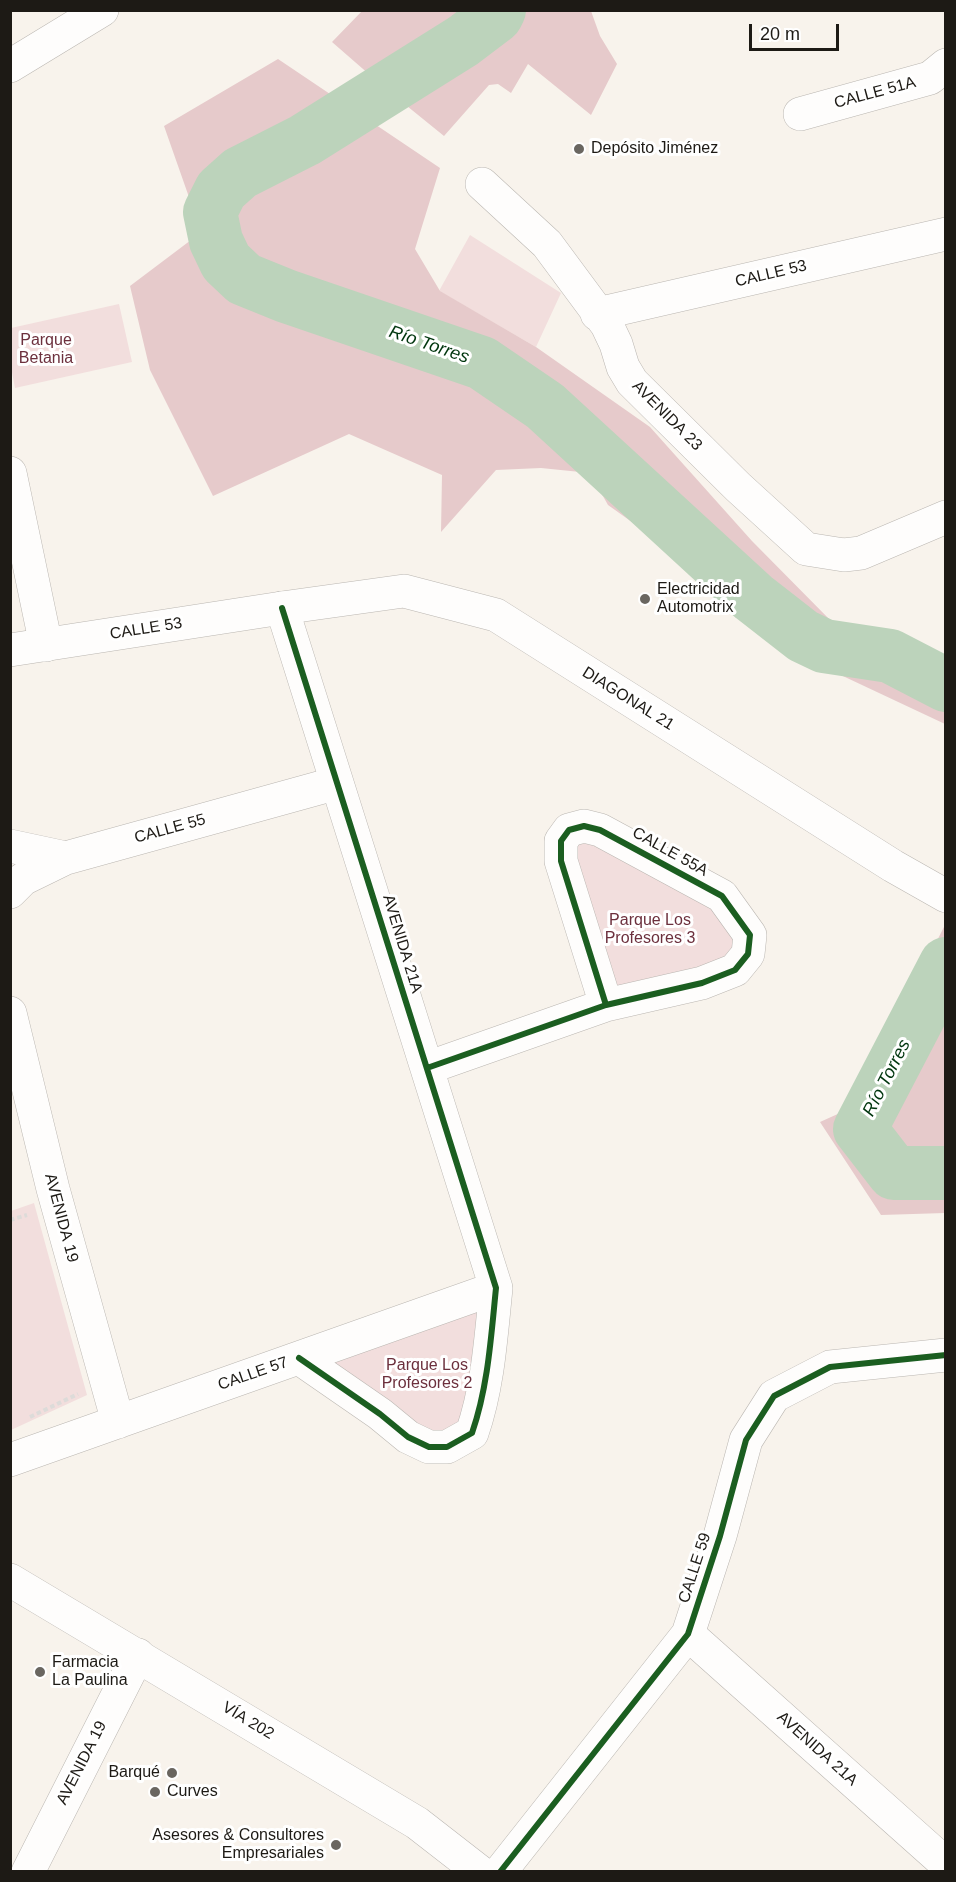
<!DOCTYPE html>
<html>
<head>
<meta charset="utf-8">
<style>
	body { margin:0 }
	#map { position:relative; width:956px; height:1882px; overflow:hidden; background:#f8f3ec; font-family:Helvetica,sans-serif }
	canvas { display:block }
	.frame { position:absolute; inset:0; border:12px solid #1d1a15; pointer-events:none }
	.scale { position:absolute; left:749px; top:24px; width:90px; height:27px; box-sizing:border-box; border:3px solid #1d1a15; border-top:0; padding-left:8px; font-size:18px; line-height:21px; white-space:nowrap; color:#1d1a15; -webkit-text-stroke:4px #fff; paint-order:stroke }
</style>
</head>
<body>
<div id="map">
<canvas width="956" height="1882"></canvas>
<div class="frame"></div>
<div class="scale">20 m</div>
</div>
<script>
const c = document.querySelector('canvas').getContext('2d');
c.lineJoin = 'round';
function fillPath(path, color) { c.fillStyle = color; c.fill(path, 'evenodd'); }
function stroke(path, color, width, dash) { c.strokeStyle = color; c.lineWidth = width; c.lineCap = dash ? 'butt' : 'round'; c.setLineDash(dash || []); c.stroke(path); }
function drawText(font, color, halo, rows, align = 'center') {
  c.font = font + ' Helvetica,sans-serif'; c.lineWidth = 6; c.setLineDash([]); c.textBaseline = 'middle'; c.strokeStyle = halo; c.fillStyle = color; for (const [text, x, y, turn = 0] of rows) {
    c.save(); c.translate(x, y); c.rotate((+turn || 0) * Math.PI / 180); c.textAlign = isNaN(turn) ? turn : align; if (halo) c.strokeText(text, 0, 0); c.fillText(text, 0, 0); c.restore();
  }
}
const green = new Path2D(`
	M470,235L561,293L536,347L439,291Z
	M119,304L132,362L15,388L11,367V328Z
	M569,830L722,896L748,954L606,1005Z
	M34,1203L87,1395L11,1430V1211Z
	M496,1288L487,1371L447,1447L299,1358Z`);
const forest = new Path2D(`
	M362,11H591L600,36L617,64L591,115L528,64L511,93L498,84L489,85L444,136L386,89L332,42Z
	M278,59L440,168L415,249L440,291L536,347L650,427L752,541L834,624L888,647L945,676V724L796,654L744,602L608,505L590,473L541,468L496,470L441,532L442,475L349,434L213,496L150,370L130,286L195,237L190,200L164,126Z
	M945,925V1213L881,1215L820,1122L851,1108Z`);
const river = new Path2D(`
	M499,10L496,16L463,41L305,140L240,173L221,190L210,212L216,241L226,262L244,279L286,296L482,363L545,406L753,597L803,636L824,646L890,656L946,685
	M946,964L860,1129L894,1173H946`);
const path = new Path2D(`
	M10,1220L27,1215
	M30,1417L78,1394`);
const minor = new Path2D(`
	M10,66L102,10
	M800,114L930,78L946,65
	M482,184L547,244L607,325L616,344L623,367L632,382L738,487L806,549L844,555L861,553L946,517
	M597,314L946,234
	M10,473L46,645
	M282,608L496,1288C491,1337 488,1387 472,1433L447,1447H429L408,1437L380,1414L299,1358
	M10,846L66,858
	M10,892L23,879L66,858L337,783
	M10,1013L53,1189L118,1422
	M427,1068L606,1005L702,983L735,970L748,954L750,935L722,896L600,830L584,826L569,830L561,841V861L606,1005
	M10,1460L496,1288
	M688,1634L946,1864
	M28,1872L138,1655
	M500,1872L688,1634L720,1536L746,1440L774,1396L830,1367L946,1355`);
const major = new Path2D(`
	M10,650L282,608L404,591L496,615L893,866L946,896
	M10,1580L417,1823L480,1872`);
const cycleway = new Path2D(`
	M282,608L496,1288C491,1337 488,1387 472,1433L447,1447H429L408,1437L380,1414L299,1358
	M427,1068L606,1005L702,983L735,970L748,954L750,935L722,896L600,830L584,826L569,830L561,841V861L606,1005
	M500,1872L688,1634L720,1536L746,1440L774,1396L830,1367L946,1355`);
const markers = [
	[579,149,6,"#6a6660"],
	[645,599,6,"#6a6660"],
	[40,1672,6,"#6a6660"],
	[172,1773,6,"#6a6660"],
	[155,1792,6,"#6a6660"],
	[336,1845,6,"#6a6660"]
];
const streetNames = [
	["CALLE 51A",875,93,-15],
	["CALLE 53",771,274,-13],
	["AVENIDA 23",667,416,45],
	["CALLE 53",146,629,-9],
	["DIAGONAL 21",628,699,32],
	["CALLE 55",170,829,-15],
	["CALLE 55A",670,852,29],
	["AVENIDA 21A",402,944,73],
	["AVENIDA 19",61,1218,75],
	["CALLE 57",253,1374,-19],
	["CALLE 59",695,1568,-72],
	["VÍA 202",248,1721,31],
	["AVENIDA 21A",817,1749,42],
	["AVENIDA 19",82,1763,-63]
];
const poiNames = [
	["Depósito Jiménez",591,149],
	["Electricidad",657,590],
	["Automotrix",657,608],
	["Farmacia",52,1663],
	["La Paulina",52,1681],
	["Barqué",160,1773,"right"],
	["Curves",167,1792],
	["Asesores & Consultores",324,1836,"right"],
	["Empresariales",324,1854,"right"]
];
const parkNames = [
	["Parque",46,341],
	["Betania",46,359],
	["Parque Los",650,921],
	["Profesores 3",650,939],
	["Parque Los",427,1366],
	["Profesores 2",427,1384]
];
const waterNames = [
	["Río Torres",429,345,19],
	["Río Torres",887,1078,-63]
];
fillPath(green, '#f2dedd');
fillPath(forest, '#e6cacb');
stroke(river, '#bcd3bb', 54);
stroke(minor, '#bab6b1', 34);
stroke(major, '#bab6b1', 34);
stroke(path, '#dddbd9', 4, [4.5, 3]);
stroke(minor, '#fefdfc', 33);
stroke(major, '#fefdfc', 33);
stroke(cycleway, '#1b5e20', 6);
for (const [x, y, r, color] of markers) { const dot = new Path2D(); dot.arc(x, y, r, 0, 2 * Math.PI); c.fillStyle = color; c.fill(dot); stroke(dot, '#fff', 2); }
drawText('16px', '#1d1a15', '#fff', streetNames);
drawText('16px', '#1d1a15', '#fff', poiNames, 'left');
drawText('16px', '#6c303d', '#fff', parkNames);
drawText('italic 18px', '#00360e', '#fff', waterNames);
</script>
</body>
</html>
